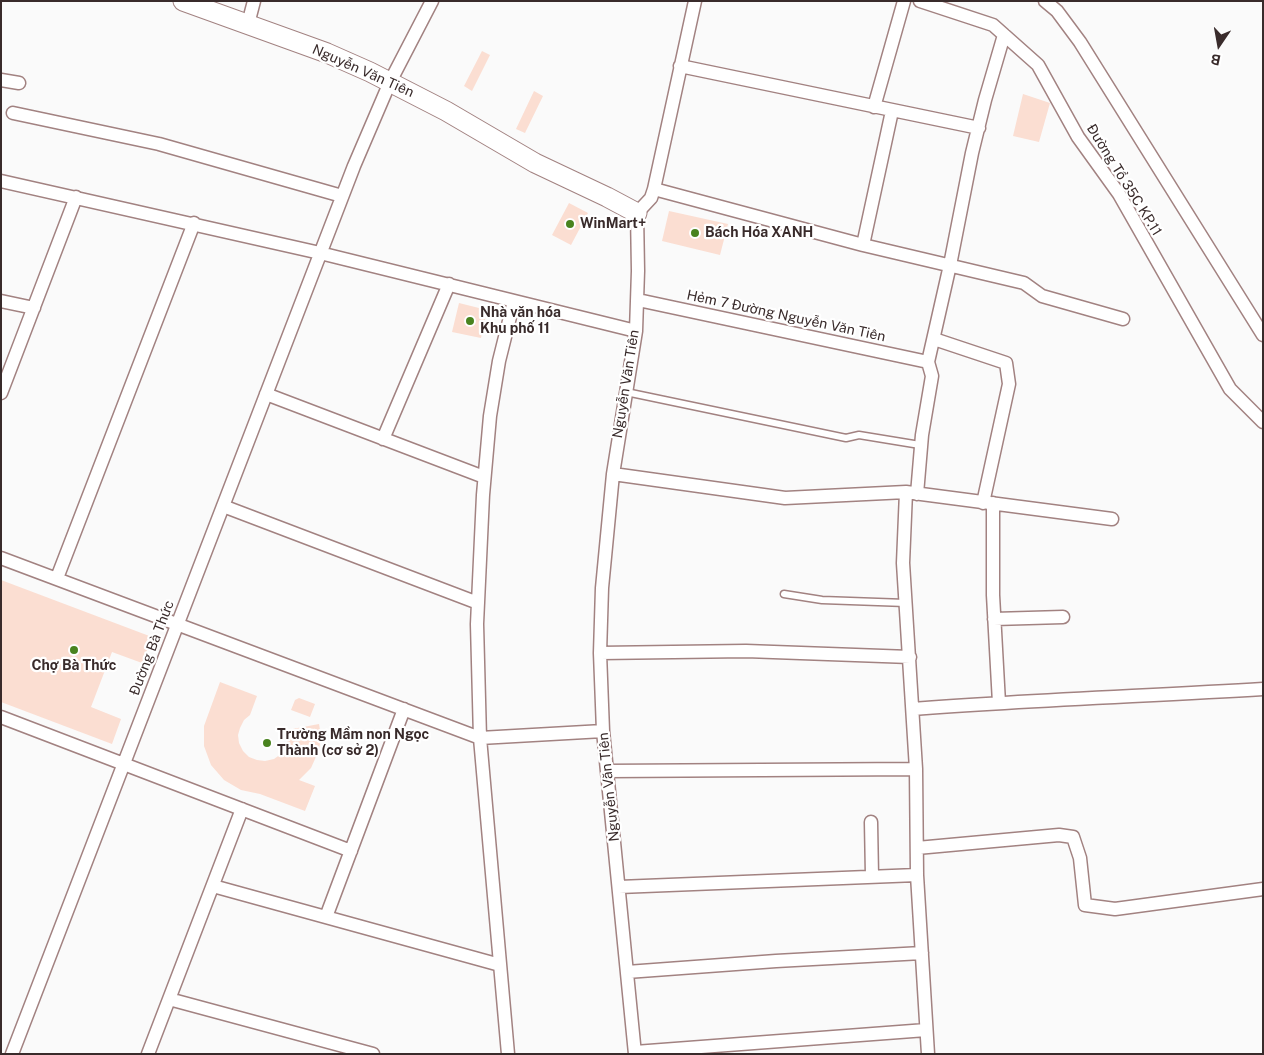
<!DOCTYPE html>
<html>
<head>
<meta charset="utf-8">
<style>
	body { margin:0 }
	#map { position:relative; width:1264px; height:1055px; overflow:hidden; background:#fafafa; font-family:"Public Sans",sans-serif }
	canvas { display:block }
	.frame { position:absolute; inset:0; border:2px solid #392b2b; pointer-events:none }
	.north { position:absolute; left:1194px; top:20px; width:50px; height:50px; -webkit-text-stroke:4px #fff; paint-order:stroke; rotate:192deg; font-size:14px; font-weight:700; line-height:20px; text-align:center; color:#392b2b }
	.north::after { content:''; display:block; margin:auto; width:18px; height:22px; background:#392b2b; clip-path:polygon(50% 0,100% 100%,50% 72%,0 100%) }
</style>
</head>
<body>
<div id="map">
<canvas width="1264" height="1055"></canvas>
<div class="frame"></div>
<div class="north">B</div>
</div>
<script>
const c = document.querySelector('canvas').getContext('2d');
c.lineJoin = 'round';
function fillPath(path, color) { c.fillStyle = color; c.fill(path, 'evenodd'); }
function stroke(path, color, width, dash) { c.strokeStyle = color; c.lineWidth = width; c.lineCap = dash ? 'butt' : 'round'; c.setLineDash(dash || []); c.stroke(path); }
function drawText(font, color, halo, rows, align = 'center') {
  c.font = font + ' "Public Sans",sans-serif'; c.lineWidth = 4.5; c.setLineDash([]); c.textBaseline = 'middle'; c.strokeStyle = halo; c.fillStyle = color; for (const [text, x, y, turn = 0] of rows) {
    c.save(); c.translate(x, y); c.rotate((+turn || 0) * Math.PI / 180); c.textAlign = isNaN(turn) ? turn : align; if (halo) c.strokeText(text, 0, 0); c.fillText(text, 0, 0); c.restore();
  }
}
const building = new Path2D(`
	M482,51L490,55L472,91L464,86Z
	M534,91L543,96L525,133L516,129Z
	M1023,94L1050,103L1039,142L1013,136Z
	M569,203L588,213L571,245L552,235Z
	M669,211L728,224L720,255L662,241Z
	M459,303L487,310L481,338L452,332Z
	M1,580L152,637L142,663L112,652L91,707L121,719L112,744L1,702Z
	M220,682L257,696L250,715L244,720L240,728L238,735L239,743L243,751L249,757L257,760L265,761L274,759L281,754L286,747L288,739L287,730L319,724L321,736L319,750L311,768L299,780L315,786L305,811L260,794L241,790L224,780L211,765L204,746V726Z
	M299,698L315,704L310,717L291,710L295,700Z`);
const lane = new Path2D(`
	M626,392L846,438L859,435L920,445
	M784,594L822,600L906,603`);
const street = new Path2D(`
	M920,1L993,25L1038,65L1078,137L1119,194L1230,389L1263,422
	M1045,1L1057,11L1080,42L1263,335
	M248,24L254,1
	M680,66L979,128
	M1,80L19,83
	M874,107L904,1
	M13,113L159,144L342,196
	M1,181L320,253L636,331
	M654,189L863,245L1024,283L1042,296L1123,319
	M863,245L892,111
	M638,300L928,362
	M1,301L34,308
	M934,339L1006,363L1009,384L983,503
	M1,393L76,197
	M266,394L484,477
	M383,439L449,284
	M613,474L785,498L906,492L1112,519
	M906,492L903,563L916,769L917,875L928,1054
	M917,494L922,435L932,376L928,362L950,265L972,153L985,100L1004,35
	M993,503V595L999,703
	M223,506L478,603
	M1,558L480,738L603,731
	M57,578L194,223
	M994,619L1063,617
	M600,653L746,651L910,657
	M913,709C1029,700 1146,696 1263,689
	M1,717L351,851
	M607,771L916,769
	M871,822L872,876
	M917,848L1059,835L1073,837L1080,858L1085,905L1115,909L1263,889
	M213,886L500,965
	M619,887L917,875
	M326,917L404,709
	M627,972L776,961L922,953
	M169,999L373,1054
	M635,1052L926,1030
	M12,1054L354,166L390,82L432,1
	M148,1054L242,809
	M508,1054L480,738L477,624L483,495L490,416L499,361L514,301
	M635,1054L603,731L600,653L602,588L613,474L636,331L638,271L637,213L651,198L654,189L695,1`);
const secondary = new Path2D(`
	M183,1L327,53L370,72L446,111L535,163L607,197L637,213`);
const markers = [
	[570,224,5,"#49831f"],
	[695,233,5,"#49831f"],
	[470,321,5,"#49831f"],
	[74,650,5,"#49831f"],
	[267,743,5,"#49831f"]
];
const streetNames = [
	["Nguyễn Văn Tiên",363,71,24],
	["Đường Tổ 35C KP.11",1124,180,58],
	["Hẻm 7 Đường Nguyễn Văn Tiên",786,316,12],
	["Nguyễn Văn Tiên",626,384,-81],
	["Đường Bà Thức",152,648,-69],
	["Nguyễn Văn Tiên",609,787,-96]
];
const poiNames = [
	["WinMart+",580,224],
	["Bách Hóa XANH",705,233],
	["Nhà văn hóa",480,313],
	["Khu phố 11",480,329],
	["Chợ Bà Thức",74,666,"center"],
	["Trường Mầm non Ngọc",277,735],
	["Thành (cơ sở 2)",277,751]
];
fillPath(building, '#fbded2');
stroke(lane, '#a28281', 9);
stroke(street, '#a28281', 15);
stroke(secondary, '#a28281', 21);
stroke(lane, '#fff', 6);
stroke(street, '#fff', 12);
stroke(secondary, '#fff', 19);
for (const [x, y, r, color] of markers) { const dot = new Path2D(); dot.arc(x, y, r, 0, 2 * Math.PI); c.fillStyle = color; c.fill(dot); stroke(dot, '#fff', 2); }
drawText('14px', '#392b2b', '#fff', streetNames);
drawText('bold 14px', '#392b2b', '#fff', poiNames, 'left');
</script>
</body>
</html>
